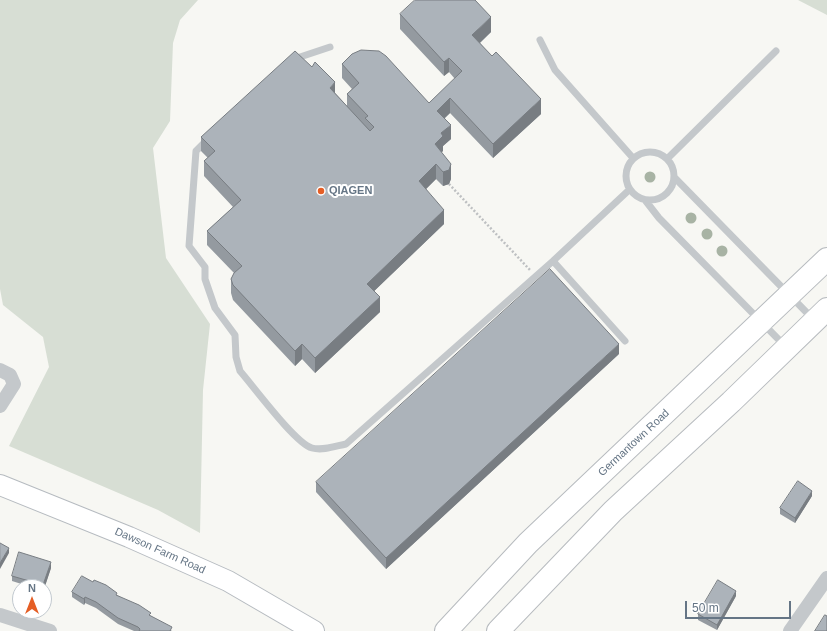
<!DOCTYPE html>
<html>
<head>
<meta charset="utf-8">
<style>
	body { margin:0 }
	#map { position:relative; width:827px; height:631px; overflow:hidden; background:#f7f7f3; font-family:Helvetica,sans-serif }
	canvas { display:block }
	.north { position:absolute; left:12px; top:579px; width:40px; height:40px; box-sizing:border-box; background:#fff; border:1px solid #c1c8ce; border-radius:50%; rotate:0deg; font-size:11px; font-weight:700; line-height:16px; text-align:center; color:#657585 }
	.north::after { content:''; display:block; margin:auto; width:14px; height:18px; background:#e55e25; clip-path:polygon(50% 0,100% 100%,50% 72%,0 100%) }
	.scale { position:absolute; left:685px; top:601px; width:106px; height:18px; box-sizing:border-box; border:2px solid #657585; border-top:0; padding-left:5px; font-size:12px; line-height:14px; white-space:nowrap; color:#657585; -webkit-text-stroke:3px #fff; paint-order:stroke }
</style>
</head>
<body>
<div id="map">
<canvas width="827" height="631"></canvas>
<div class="north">N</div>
<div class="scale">50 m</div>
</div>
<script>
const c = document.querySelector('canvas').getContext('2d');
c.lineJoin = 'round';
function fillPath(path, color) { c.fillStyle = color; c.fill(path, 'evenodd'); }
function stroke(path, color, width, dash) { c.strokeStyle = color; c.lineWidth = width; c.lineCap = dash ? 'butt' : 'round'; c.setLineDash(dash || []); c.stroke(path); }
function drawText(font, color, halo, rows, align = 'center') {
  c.font = font + ' Helvetica,sans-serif'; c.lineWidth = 4; c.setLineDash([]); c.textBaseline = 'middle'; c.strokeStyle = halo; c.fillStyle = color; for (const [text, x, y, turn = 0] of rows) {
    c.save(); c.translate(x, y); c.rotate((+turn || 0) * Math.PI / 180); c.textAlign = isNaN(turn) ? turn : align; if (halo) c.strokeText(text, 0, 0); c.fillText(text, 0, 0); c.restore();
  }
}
const green = new Path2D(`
	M0,0H198L180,20L173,43L170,121L153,148L166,258L210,324L203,390L200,533L158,510L9,446L49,367L43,337L3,305L0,289Z
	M798,0H827V15Z`);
const path = new Path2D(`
	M449,184L530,270`);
const lane = new Path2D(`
	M540,40L555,70L633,158
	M294,59L330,47
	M208,139L196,151L189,246L205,267V279L215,308L235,335L236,357L240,371C254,387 295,443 312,448C323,451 336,446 346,444L553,261L629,190
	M626 176a24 24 0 1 1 48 0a24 24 0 1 1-48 0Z
	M667,159L776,51
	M674,177L813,319
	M645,200L659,218L786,347
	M553,261L625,341`);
const street = new Path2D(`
	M0,370L10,375L14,384L0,406
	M0,615L50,631
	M790,631L827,578`);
const secondary = new Path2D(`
	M0,485L129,537L228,581L314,631`);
const primary = new Path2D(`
	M446,631L528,543L827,259
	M498,631L613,511L731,402L827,309`);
const trees = [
	[650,177],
	[691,218],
	[707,234],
	[722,251]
];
const wall = new Path2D(`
	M400,14L491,32L480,43L541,114L493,158L450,113L445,118L451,139L443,146V151L441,152L451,179L449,184L443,186L436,179L426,189L444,224L374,291L380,312L315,373L302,359L295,366L233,300L231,293V279L234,273L207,245V231L233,207L204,176V161L208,158L201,151V137L335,93L347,106V94L352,89L342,78V64L429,103L455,79L449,72L444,76L400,29Z
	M619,354L386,569L316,492V482Z
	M812,496L795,523L780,514V508Z
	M51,568L44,589V587H31L12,581V576Z
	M72,592L117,595L151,616L172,631H134L118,624L96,608L85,603L84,605L72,597Z
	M736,596L717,630L698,620V614Z`);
const shadedWall = new Path2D(`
	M491,17V32L472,50V35Z
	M449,58V72L444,76V62Z
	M335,82V97L330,88Z
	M450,98V113L437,125V111Z
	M541,99V114L493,158V144Z
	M451,125V139L443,146V151L435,159V144L441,133Z
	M436,164V179L419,196V181Z
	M451,164V179L449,184L443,186V172Z
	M444,210V224L367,298V284Z
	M380,297V312L315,373V358Z
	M302,344V359L295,366V351Z
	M619,344V354L386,569V558Z
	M812,491V496L795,523V518Z
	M9,548V553L0,569V563Z
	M51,562V568L44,589L43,585Z
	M736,591V596L717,630V625Z
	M85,597V603L84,605V599Z`);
const building = new Path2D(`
	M415,0H475L491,17L472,35L492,56L496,52L541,99L493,144L450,98L437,111L451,125L441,133L443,136L435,144L451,164L449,170L443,172L436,164L419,181L444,210L367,284L380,297L315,358L302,344L295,351L233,285L231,279L234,273L242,266L207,231L241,200L204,161L215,151L201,137L295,51L312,67L315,62L335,82L330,88L370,131L374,127L365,118L368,116L347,94L359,83L342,64L352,54L361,50L379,51L386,56L429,103L462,71L449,58L444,62L400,14Z
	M550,269L619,344L386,558L316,482Z
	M798,481L812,491L795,518L780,508Z
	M0,543L9,548L0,563Z
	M19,552L51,562L43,585L12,576Z
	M82,576L93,582L94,580L106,585L117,593L116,595L139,605L151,613L149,615L172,627L170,631H139L140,629L138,627L118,618L96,602L85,597L84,599L72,592Z
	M718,580L736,591L717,625L698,614Z
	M825,615L827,616V631H815Z`);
const markers = [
	[321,191,4,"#e55e25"]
];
const poiNames = [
	["QIAGEN",329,191]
];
const streetNames = [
	["Germantown Road",634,443,-43],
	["Dawson Farm Road",160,551,24]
];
fillPath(green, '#d7ded4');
stroke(secondary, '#b6bbc0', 22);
stroke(primary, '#b7bbbf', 24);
stroke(path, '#bec0c2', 2.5, [2, 2]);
stroke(lane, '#c4c8cb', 7);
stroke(street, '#c4c8cb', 14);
stroke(secondary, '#fff', 20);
stroke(primary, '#fff', 22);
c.fillStyle = '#a8b3a4';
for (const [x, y] of trees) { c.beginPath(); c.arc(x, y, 5.5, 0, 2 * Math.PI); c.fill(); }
fillPath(wall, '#949aa0');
fillPath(shadedWall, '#787d82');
fillPath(building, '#acb3ba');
stroke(building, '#787d82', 1);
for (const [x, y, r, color] of markers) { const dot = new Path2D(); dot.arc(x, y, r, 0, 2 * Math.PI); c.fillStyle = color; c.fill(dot); stroke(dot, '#fff', 1.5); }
drawText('bold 11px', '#657585', '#fff', poiNames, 'left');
drawText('11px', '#657585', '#fff', streetNames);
</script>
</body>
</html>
